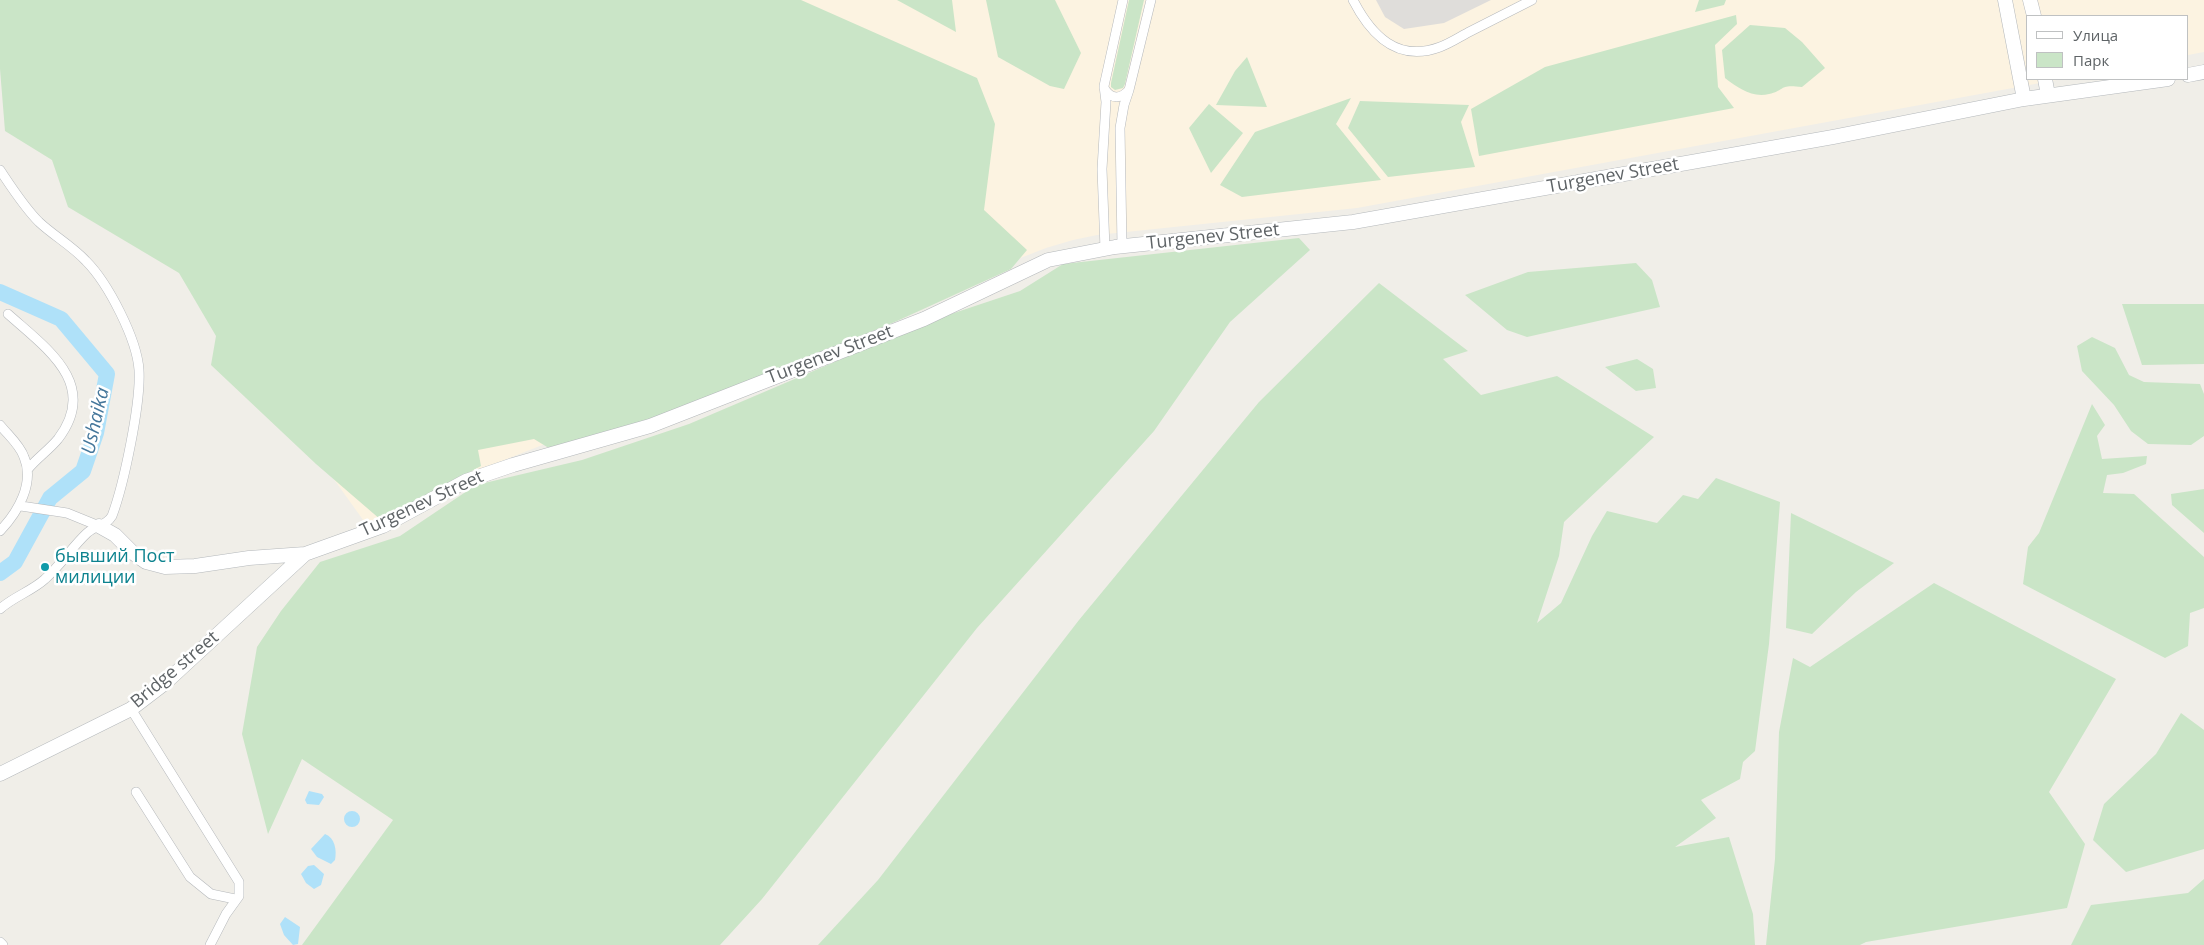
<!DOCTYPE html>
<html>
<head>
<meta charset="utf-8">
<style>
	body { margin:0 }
	#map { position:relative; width:2204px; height:945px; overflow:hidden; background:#f0eee8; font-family:"Open Sans",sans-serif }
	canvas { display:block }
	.legend { position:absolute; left:2026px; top:15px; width:162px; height:65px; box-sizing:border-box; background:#fff; border:1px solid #bfc1c2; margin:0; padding:6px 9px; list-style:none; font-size:15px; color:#5f6467 }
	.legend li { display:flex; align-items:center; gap:10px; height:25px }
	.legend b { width:25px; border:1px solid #bfc1c2 }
</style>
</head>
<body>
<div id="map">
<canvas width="2204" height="945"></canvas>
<ul class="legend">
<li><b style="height:6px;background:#fff"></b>Улица</li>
<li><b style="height:14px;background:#cae5c7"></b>Парк</li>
</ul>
</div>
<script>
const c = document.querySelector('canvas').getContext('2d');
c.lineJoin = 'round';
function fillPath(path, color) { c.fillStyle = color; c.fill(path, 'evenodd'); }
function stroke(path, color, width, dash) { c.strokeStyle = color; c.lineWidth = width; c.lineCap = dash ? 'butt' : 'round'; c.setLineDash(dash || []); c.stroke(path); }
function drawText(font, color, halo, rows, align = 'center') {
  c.font = font + ' "Open Sans",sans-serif'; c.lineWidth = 5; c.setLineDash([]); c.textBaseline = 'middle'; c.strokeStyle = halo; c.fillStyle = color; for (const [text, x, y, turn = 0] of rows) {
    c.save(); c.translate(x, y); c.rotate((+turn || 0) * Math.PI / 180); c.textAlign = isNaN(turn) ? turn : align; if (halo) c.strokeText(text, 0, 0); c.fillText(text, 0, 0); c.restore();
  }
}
const commercial = new Path2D(`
	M0,0H2204V52L2188,55V16H2028V79H2062L1357,208L1097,235L1073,240L1046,248L476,471L366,524L0,14Z`);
const industrial = new Path2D(`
	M1376,0H1491L1444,23L1404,29L1385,17Z`);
const green = new Path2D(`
	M0,0H801L977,78L995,124L984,210L1027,250L1011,269L897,321L698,403L552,450L534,439L478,450L481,466L381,520L316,464L211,365L216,336L179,273L68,207L52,160L5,131L0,69Z
	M897,0H952L956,32Z
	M986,0H1055L1081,53L1064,89L1050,86L998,57Z
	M1129,0H1144L1125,84L1123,88L1115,90L1111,87V83Z
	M1699,0H1726L1724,5L1695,12Z
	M1736,15L1737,24L1715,45L1718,87L1734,108L1479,156L1471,109L1545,67Z
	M1750,25L1785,28L1802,42L1825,68L1802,87C1778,84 1786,90 1769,94C1752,98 1738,88 1725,78L1722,50Z
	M1247,57L1267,107L1216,105L1235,71Z
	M1351,98L1336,124L1381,180L1242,197L1220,185L1255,132Z
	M1360,101L1469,105L1461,122L1475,167L1388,177L1348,128Z
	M1209,104L1243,133L1211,173L1189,128Z
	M1299,238L1310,250L1230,322L1154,431L977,628L762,899L720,945H302L393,820L302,759L268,834L242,734L257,647L281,611L320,562L400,536L476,485L582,460L689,424L933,320L1020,291L1063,264Z
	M1636,263L1652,280L1660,307L1527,337L1507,330L1465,295L1528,272Z
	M1379,283L1468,351L1443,359L1481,395L1557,376L1654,437L1564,522L1559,556L1537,623L1561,603L1592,536L1607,511L1657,523L1683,495L1698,499L1716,478L1780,502L1769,644L1755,751L1743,762L1740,779L1701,800L1716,818L1675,847L1729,837L1753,914L1755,945H818L878,880L1079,620L1259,402Z
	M2122,304H2204V364L2142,365Z
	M2092,337L2115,348L2129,375L2144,382L2200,384L2204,394V436L2191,445L2148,444L2131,431L2114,405L2082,371L2077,346Z
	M1637,359L1653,369L1656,388L1636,391L1605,367Z
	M2092,404L2105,425L2097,436L2102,459L2147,456L2146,464L2123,473L2107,475L2103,493L2134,494L2204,557V608L2190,613L2188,646L2165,658L2023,584L2028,547L2039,533Z
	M2204,489V533L2172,505L2171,494Z
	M1791,513L1894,563L1856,592L1812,634L1786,628Z
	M1934,583L2116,679L2049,792L2085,844L2067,908L1866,942L1860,945H1766L1775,859L1779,732L1793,658L1810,667Z
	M2181,713L2204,730V849L2126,872L2093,840L2104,804L2156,754Z
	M2204,879V945H2071L2091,905L2188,893Z`);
const water = new Path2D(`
	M309,791L322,794L324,797L319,805L307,804L305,800Z
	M344 819a8 8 0 1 1 16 0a8 8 0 1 1-16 0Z
	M325,834C335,838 337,850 335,860L331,864L317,857L311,849Z
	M314,865L324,874L321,885L314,889L306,883L301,874L308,866Z
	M285,917L300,927L298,944L293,945L284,935L280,924Z`);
const river = new Path2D(`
	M0,292L61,319L107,374L96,433L83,471L50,498L15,562L0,573`);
const street = new Path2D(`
	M1353,0C1371,35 1397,63 1440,47C1451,43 1461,36 1471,31C1491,21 1512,10 1532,0
	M1104,88C1111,100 1121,99 1129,90
	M0,170C12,188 24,207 39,222C54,236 72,246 86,261C108,283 137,339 139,370C141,403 124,484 112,516C106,526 96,525 87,533C72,547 61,565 45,579C32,591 13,597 0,609
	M1122,246L1120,128L1124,105L1129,90L1151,0
	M1105,249L1102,169L1106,102L1104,86L1123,0
	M8,314C46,348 100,384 58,439C49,450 37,458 28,469
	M0,425C8,435 20,445 24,457C35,483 18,512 0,531
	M21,506L67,513L99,526
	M131,709L239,882V896L226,914L210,945
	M136,792L190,877L211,894L235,899
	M0,942L3,945`);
const secondary = new Path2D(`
	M2005,0L2024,99
	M2030,0L2034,16
	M2188,75L2204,72
	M2045,79L2048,95
	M99,526L115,535L133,553L146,562L165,567L195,566L249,558L305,554L383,526L466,481L513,465L650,426L924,319L1048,260L1115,247L1353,222L1833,137L2024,99L2168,79
	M0,774L131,709L165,683L305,554`);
const markers = [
	[45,567,5,"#0f9aa8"]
];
const streetNames = [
	["Turgenev Street",1613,176,-10],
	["Turgenev Street",1213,237,-6],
	["Turgenev Street",830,355,-21],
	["Turgenev Street",422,504,-25],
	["Bridge street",175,670,-40]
];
const cultureNames = [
	["бывший Пост",55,557],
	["милиции",55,578]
];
const waterNames = [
	["Ushaika",96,421,-77]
];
fillPath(commercial, '#fcf3e1');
fillPath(industrial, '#dfddda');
fillPath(green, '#cae5c7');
fillPath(water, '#afe1f9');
stroke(river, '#afe1f9', 16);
stroke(street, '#b5b8bb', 10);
stroke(secondary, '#b4b8bb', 15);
stroke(street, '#fff', 9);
stroke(secondary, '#fff', 14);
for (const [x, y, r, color] of markers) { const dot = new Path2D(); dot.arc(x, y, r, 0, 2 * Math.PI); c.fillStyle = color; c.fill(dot); stroke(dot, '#fff', 2); }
drawText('18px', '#5f6467', '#fff', streetNames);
drawText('18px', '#0d838f', '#fff', cultureNames, 'left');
drawText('italic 19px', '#45779b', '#fff', waterNames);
</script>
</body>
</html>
